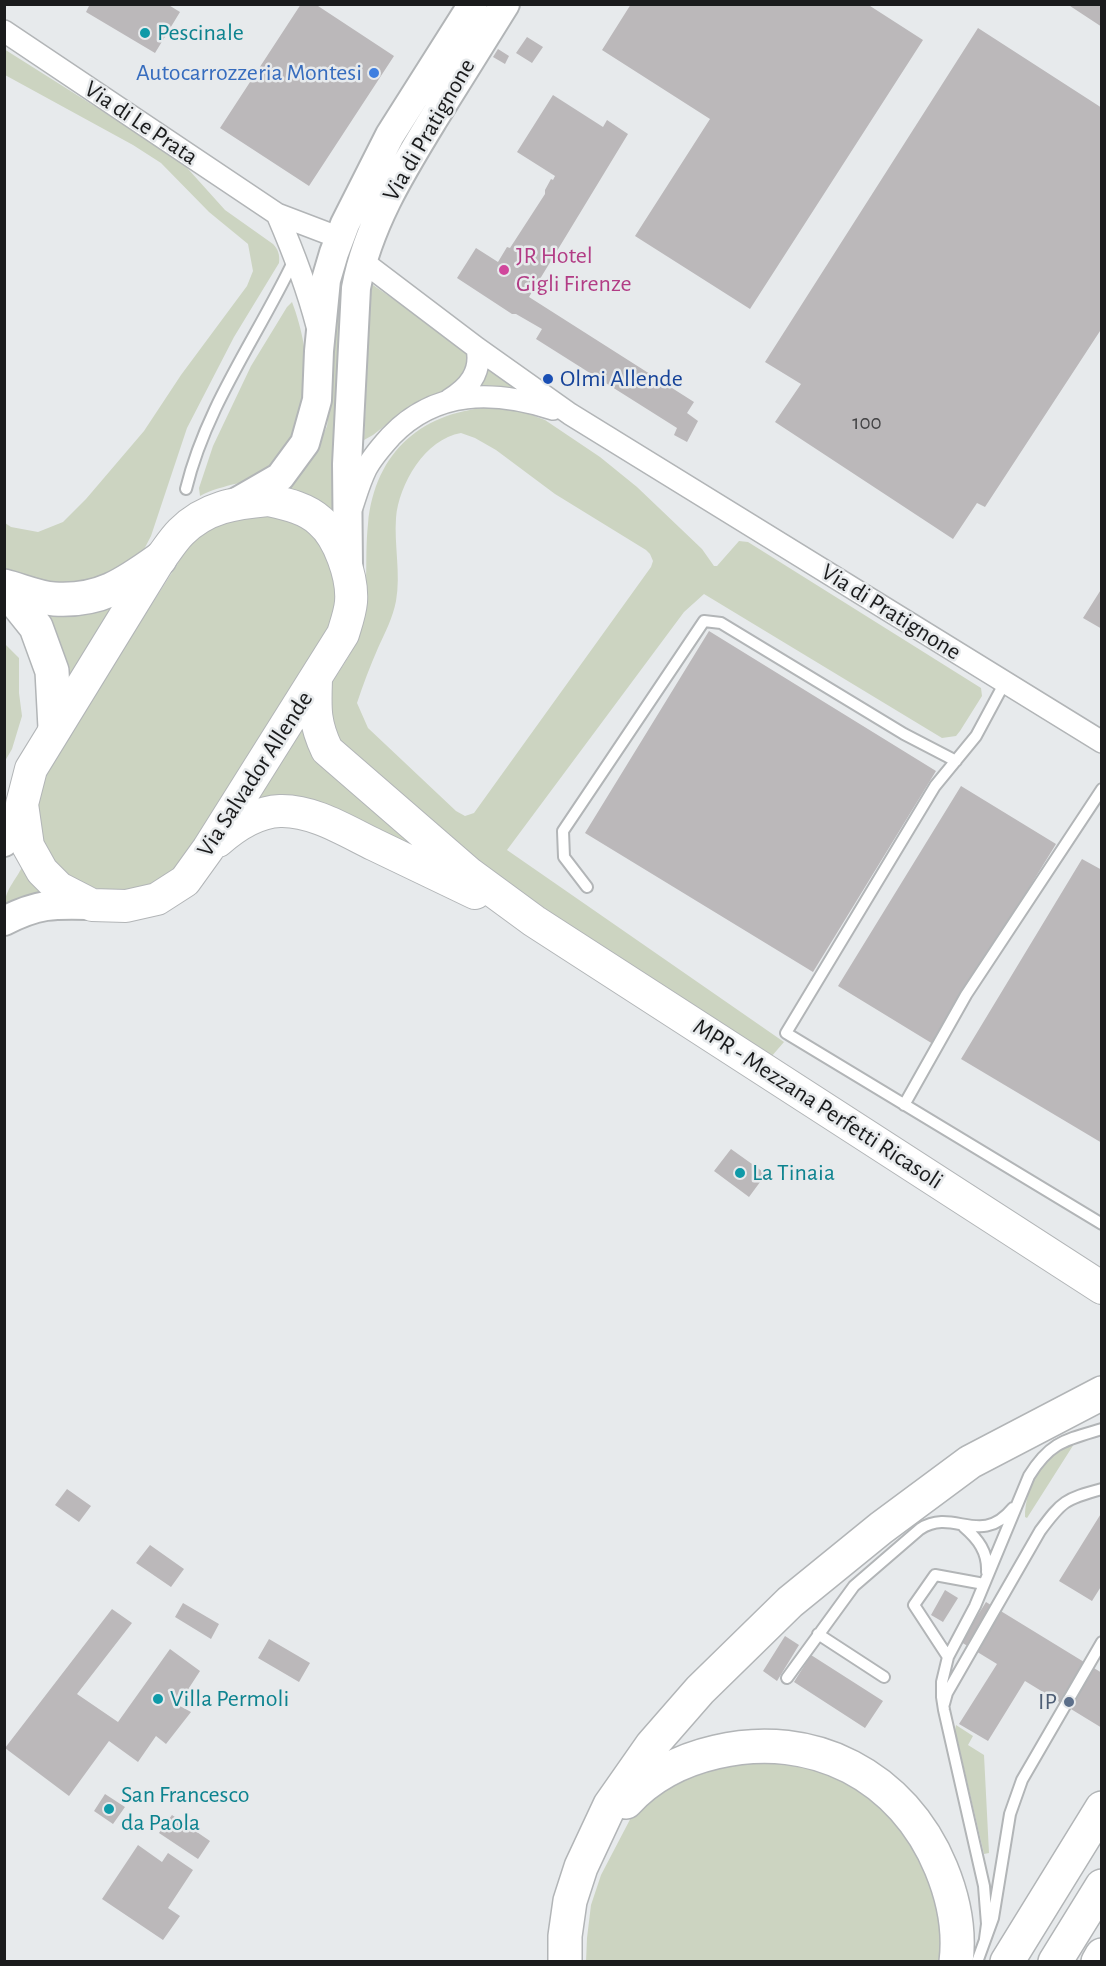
<!DOCTYPE html>
<html>
<head>
<meta charset="utf-8">
<style>
	body { margin:0 }
	#map { position:relative; width:1106px; height:1966px; overflow:hidden; background:#e7eaec; font-family:"Alegreya Sans",sans-serif }
	canvas { display:block }
	.frame { position:absolute; inset:0; border:6px solid #1a1b1c; pointer-events:none }
</style>
</head>
<body>
<div id="map">
<canvas width="1106" height="1966"></canvas>
<div class="frame"></div>
</div>
<script>
const c = document.querySelector('canvas').getContext('2d');
c.lineJoin = 'round';
function fillPath(path, color) { c.fillStyle = color; c.fill(path, 'evenodd'); }
function stroke(path, color, width, dash) { c.strokeStyle = color; c.lineWidth = width; c.lineCap = dash ? 'butt' : 'round'; c.setLineDash(dash || []); c.stroke(path); }
function drawText(font, color, halo, rows, align = 'center') {
  c.font = font + ' "Alegreya Sans",sans-serif'; c.lineWidth = 5; c.setLineDash([]); c.textBaseline = 'middle'; c.strokeStyle = halo; c.fillStyle = color; for (const [text, x, y, turn = 0] of rows) {
    c.save(); c.translate(x, y); c.rotate((+turn || 0) * Math.PI / 180); c.textAlign = isNaN(turn) ? turn : align; if (halo) c.strokeText(text, 0, 0); c.fillText(text, 0, 0); c.restore();
  }
}
const green = new Path2D(`
	M4,49L180,160L225,210L273,244C278,249 280,255 279,263L234,337L187,428L151,536L139,559L77,588L18,577L5,568V523L11,527L38,532L63,522L86,499L144,431L181,375L247,286L253,271L248,244L209,212L161,163L133,145L5,75Z
	M368,202L334,513L288,489L287,486L313,457L327,426L332,386L336,303L342,264Z
	M371,285H373L470,352L466,373L447,389L411,405L373,435L364,440Z
	M292,302C312,354 317,427 272,467C252,485 223,483 200,496L199,488L213,446L251,366L287,307Z
	M486,364L517,389L499,387H478Z
	M496,407L518,410L545,420L600,457L637,487L702,549L714,566H717L739,541L748,542L981,688L982,696L960,731L956,736L942,738L704,594L684,612L507,850L784,1042L771,1057L488,876L334,746L325,693C336,675 353,654 359,634C370,597 364,561 368,524C375,451 423,410 496,407ZM461,433L475,438L496,450L555,494L646,550L650,554L653,561L651,567L474,813L465,816L456,811L368,728L357,703C363,685 370,666 378,648C385,633 393,617 396,601C401,574 394,545 396,518C399,484 425,439 461,433Z
	M275,514L300,526L312,535L329,558L338,590L333,625L197,839C187,853 178,868 164,878C124,905 62,889 42,844C32,820 38,799 43,776L190,544L221,519Z
	M119,596L66,685L33,603Z
	M5,644L19,658V693L22,716L12,749L5,761Z
	M308,719L470,880L255,802Z
	M22,867L27,877L42,892L5,906C4,891 16,880 22,867Z
	M1074,1444L1027,1518L1025,1517C1025,1489 1042,1451 1074,1444Z
	M956,1725L973,1736L968,1745L984,1755L989,1853L984,1854L955,1730Z
	M780,1758L855,1783L912,1837L942,1908L944,1961L586,1962L587,1938L591,1905L601,1875L636,1808L699,1768Z`);
const building = new Path2D(`
	M90,4H167L180,12L155,53L86,12Z
	M301,4H315L394,56L309,186L220,128Z
	M631,4H867L923,40L750,309L635,236L710,119L602,50Z
	M1067,4H1102V27Z
	M978,28L1102,108V328L985,507L977,503L953,539L775,422L801,384L765,362Z
	M527,37L543,47L532,63L516,53Z
	M498,49L509,56L505,64L493,57Z
	M553,95L603,127L607,120L628,134L529,297L694,402L687,413L698,421L687,442L674,435L677,428L536,339L542,329L516,314H512L457,278L476,248L498,262L507,247L510,248L545,194V190L551,179L553,180L555,176L517,152Z
	M1102,588V629L1083,618Z
	M709,631L936,771L813,972L585,833Z
	M961,786L1056,844L933,1044L838,986Z
	M1082,859L1102,870V1143L961,1059Z
	M731,1149L766,1174L749,1197L714,1171Z
	M67,1489L91,1506L79,1522L55,1505Z
	M1102,1512V1585L1092,1601L1059,1581Z
	M150,1545L184,1569L171,1587L136,1563Z
	M945,1590L958,1598L943,1622L931,1615Z
	M986,1602L1102,1673V1728L1025,1681L988,1741L959,1724L997,1664L961,1642Z
	M183,1603L219,1624L211,1639L175,1617Z
	M112,1609L132,1623L77,1694L118,1722L170,1649L200,1671L178,1705L191,1712L166,1744L156,1736L138,1762L109,1741L69,1796L5,1748Z
	M785,1636L799,1645L777,1681L763,1671Z
	M269,1639L310,1663L299,1682L258,1658Z
	M811,1655L883,1701L865,1728L794,1682Z
	M105,1794L125,1807L113,1824L94,1811Z
	M172,1815L210,1841L198,1859L159,1833Z
	M138,1845L162,1862L168,1853L193,1870L168,1908L180,1916L163,1940L102,1899Z`);
const lane = new Path2D(`
	M186,489C206,406 258,336 294,260
	M1005,682L976,736L935,786L786,1033L1102,1224
	M587,887L564,857L563,831L704,621L721,623L904,734L956,761
	M904,1105L966,995L1102,789
	M964,1527C978,1539 988,1552 987,1572
	M818,1634L884,1677
	M948,1657L914,1605L935,1575L984,1584
	M787,1678L854,1586L920,1529C954,1507 980,1548 1013,1508
	M944,1704L947,1693L1040,1531C1062,1501 1065,1499 1102,1489
	M985,1939L987,1924L984,1886L944,1710L942,1697V1682L948,1657L975,1606L1029,1476C1050,1442 1065,1440 1102,1429
	M977,1962L993,1918L1010,1814L1022,1780L1102,1642`);
const street = new Path2D(`
	M4,31L277,214L340,238
	M277,214C293,251 307,287 317,326
	M361,260L477,348L570,414L1102,742
	M449,400C469,388 482,372 477,348
	M352,507C356,495 360,481 366,469C372,457 382,446 391,436C436,389 494,390 553,409`);
const secondary = new Path2D(`
	M235,503L280,477L305,443L317,400L319,351L326,280L334,253L345,224L390,135L473,4
	M348,567L347,464L356,288C368,225 401,172 434,118C458,80 481,42 505,4
	M4,842L22,804
	M4,921C39,903 54,904 92,905`);
const primary = new Path2D(`
	M268,500C286,504 306,508 320,521C339,537 353,577 351,602C350,613 346,624 343,634L208,849L185,881L157,899L126,906L92,905L59,888L42,871L28,846L22,804L31,769L160,559C167,550 173,540 181,532C206,507 235,503 268,500Z
	M316,679C315,708 314,723 327,750L470,874L534,921L1102,1288
	M218,841C235,826 256,812 280,811C313,810 346,831 375,845C408,861 442,877 475,893`);
const highway = new Path2D(`
	M4,586C20,590 38,598 54,599C100,602 125,584 160,559
	M4,587L36,627L52,671L55,728
	M626,1802C650,1776 681,1760 716,1752C813,1729 903,1776 941,1868C953,1897 960,1930 956,1962
	M565,1962V1936L570,1901L581,1867L610,1805L652,1745L700,1690L790,1602L881,1528L970,1462L1102,1393
	M1007,1962L1102,1808
	M1055,1962L1102,1886
	M1098,1962L1102,1955`);
const markers = [
	[145,33,6,"#0f9aa8"],
	[374,73,6,"#3f7fe0"],
	[504,270,6,"#d1479c"],
	[548,379,6,"#1a4fb4"],
	[740,1173,6,"#0f9aa8"],
	[158,1699,6,"#0f9aa8"],
	[1069,1702,6,"#5c6f8a"],
	[109,1809,6,"#0f9aa8"]
];
const numberNames = [
	["100",867,423]
];
const cultureNames = [
	["Pescinale",157,33],
	["La Tinaia",752,1173],
	["Villa Permoli",170,1699],
	["San Francesco",121,1795],
	["da Paola",121,1823]
];
const shopNames = [
	["Autocarrozzeria Montesi",362,73]
];
const streetNames = [
	["Via di Le Prata",141,123,34],
	["Via di Pratignone",429,130,-60],
	["Via di Pratignone",891,612,32],
	["Via Salvador Allende",255,774,-57],
	["MPR - Mezzana Perfetti Ricasoli",818,1104,33]
];
const hotelNames = [
	["JR Hotel",516,256],
	["Gigli Firenze",516,284]
];
const transitNames = [
	["Olmi Allende",560,379]
];
const serviceNames = [
	["IP",1057,1702]
];
fillPath(green, '#ccd4c1');
fillPath(building, '#bbb8ba');
stroke(lane, '#b2b5b7', 14);
stroke(street, '#b2b5b7', 24);
stroke(secondary, '#b2b5b7', 32);
stroke(primary, '#b2b5b7', 34);
stroke(highway, '#b2b5b7', 36);
stroke(lane, '#fff', 10);
stroke(street, '#fff', 21);
stroke(secondary, '#fff', 28);
stroke(primary, '#fff', 32);
stroke(highway, '#fff', 33);
for (const [x, y, r, color] of markers) { const dot = new Path2D(); dot.arc(x, y, r, 0, 2 * Math.PI); c.fillStyle = color; c.fill(dot); stroke(dot, '#e7eaec', 2); }
drawText('21px', '#424244', null, numberNames);
drawText('24px', '#0d838f', '#e7eaec', cultureNames, 'left');
drawText('24px', '#366cbe', '#e7eaec', shopNames, 'right');
drawText('24px', '#1a1b1c', '#e7eaec', streetNames);
drawText('24px', '#b23c85', '#e7eaec', hotelNames, 'left');
drawText('24px', '#164399', '#e7eaec', transitNames, 'left');
drawText('24px', '#4e5e75', '#e7eaec', serviceNames, 'right');
</script>
</body>
</html>
